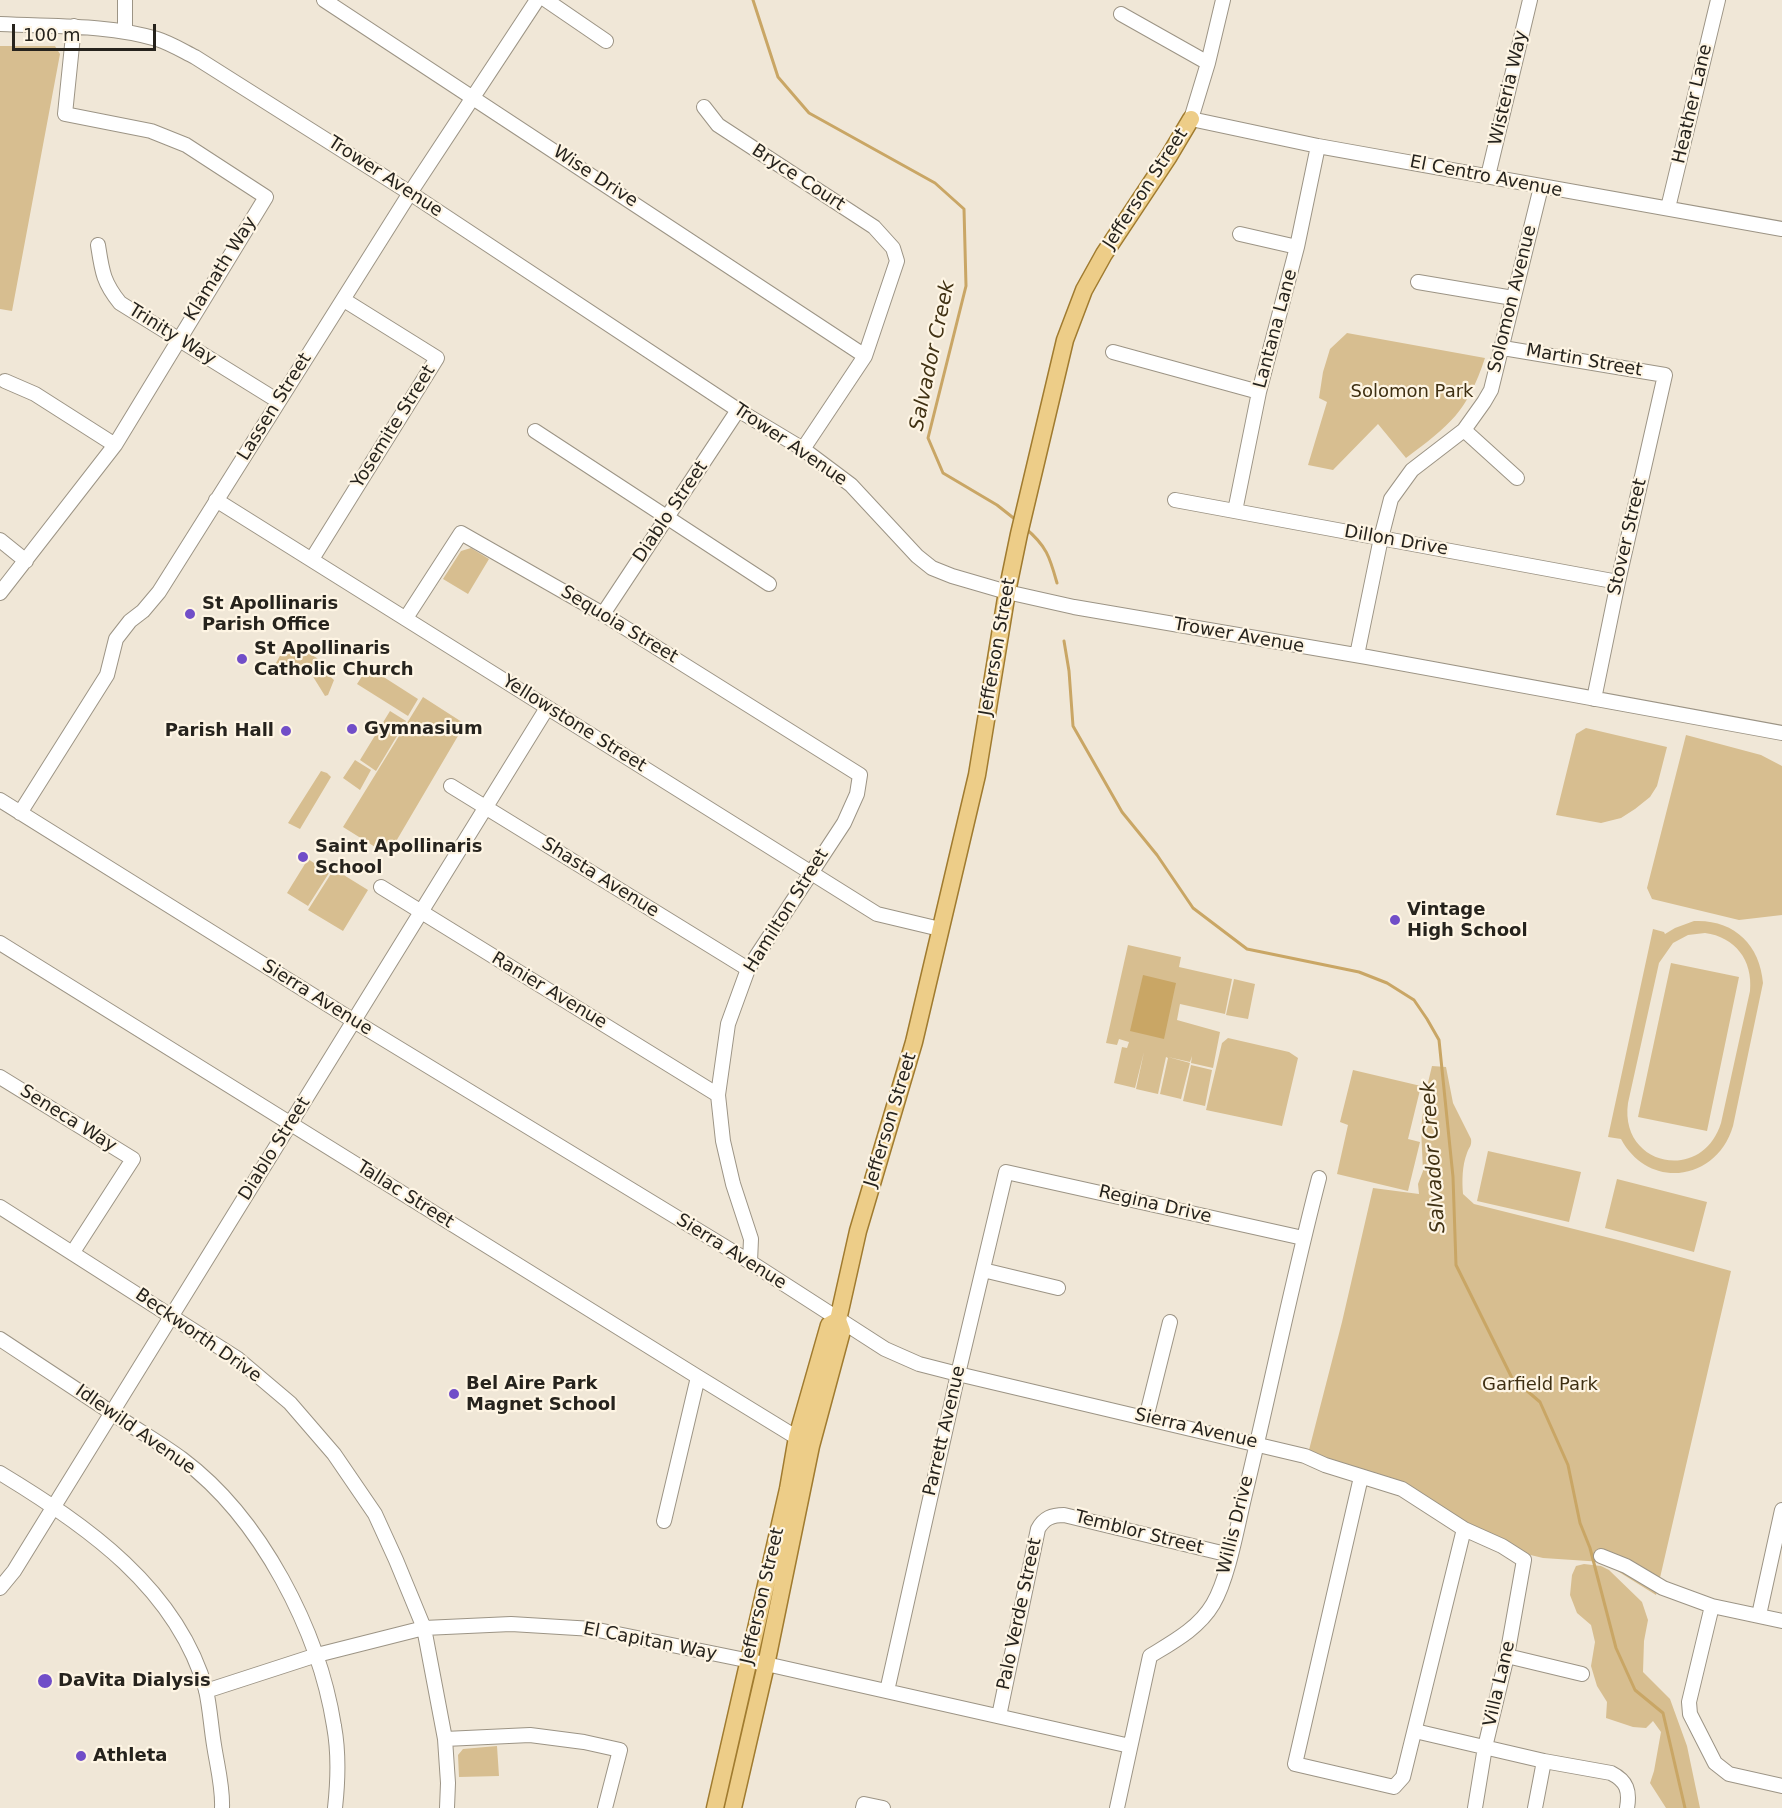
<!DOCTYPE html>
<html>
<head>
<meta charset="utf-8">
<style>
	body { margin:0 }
	#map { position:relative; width:1782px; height:1808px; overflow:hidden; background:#f0e7d7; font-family:"DejaVu Sans",sans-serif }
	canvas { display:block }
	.scale { position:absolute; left:12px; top:24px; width:144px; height:27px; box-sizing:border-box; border:3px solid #26231d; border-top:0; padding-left:8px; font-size:18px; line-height:21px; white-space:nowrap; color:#26231d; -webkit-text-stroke:4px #fef5e4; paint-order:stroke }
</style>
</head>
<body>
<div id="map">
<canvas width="1782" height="1808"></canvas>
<div class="scale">100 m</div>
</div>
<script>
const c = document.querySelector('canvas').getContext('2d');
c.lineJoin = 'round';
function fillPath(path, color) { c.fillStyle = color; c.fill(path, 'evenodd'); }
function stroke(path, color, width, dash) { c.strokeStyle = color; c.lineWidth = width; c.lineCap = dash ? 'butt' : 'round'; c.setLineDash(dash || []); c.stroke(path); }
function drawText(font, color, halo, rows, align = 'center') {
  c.font = font + ' "DejaVu Sans",sans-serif'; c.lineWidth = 4.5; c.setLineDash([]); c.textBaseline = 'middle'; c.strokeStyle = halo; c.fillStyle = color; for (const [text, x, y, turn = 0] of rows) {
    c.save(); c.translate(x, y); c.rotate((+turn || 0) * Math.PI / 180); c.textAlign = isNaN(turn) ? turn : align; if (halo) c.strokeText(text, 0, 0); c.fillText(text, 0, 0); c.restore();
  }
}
const green = new Path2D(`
	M0,46H55L60,54L12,311L0,309Z
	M1347,333L1485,358C1467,412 1450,425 1406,458L1378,424L1333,470L1308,465L1327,402L1319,398L1323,372L1330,349Z
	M471,548L489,559L468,594L443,579L461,551Z
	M285,650L306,656L308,653C326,661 322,669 334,680L328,695L325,696L312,675L300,674L291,677L279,669L276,663L282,652Z
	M368,667L418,699L408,716L357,684Z
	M423,697L465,724L388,855L343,827Z
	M390,711L406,721L376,771L360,760Z
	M1586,728L1667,747L1657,786L1650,797L1635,809L1621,818L1601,823L1556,815L1576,734Z
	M1686,735L1761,755L1782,766V915L1739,920L1652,899L1647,888Z
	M355,760L371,770L360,790L343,778Z
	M321,771L327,773L331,777L300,829L288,823Z
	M308,859L329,873L308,906L287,893Z
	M334,869L368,890L343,931L308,910Z
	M1694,921C1733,919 1760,944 1763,983L1733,1126C1717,1181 1649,1191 1621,1139L1608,1137L1653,929L1664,932L1665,934L1675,928ZM1705,933C1735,937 1753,960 1750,991L1721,1123C1702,1184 1619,1166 1628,1103L1659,963L1673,943L1688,935Z
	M1128,945L1181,957L1179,967L1232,979L1225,1014L1180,1004L1177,1020L1220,1032L1213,1068L1191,1063L1192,1056L1190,1062L1168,1057L1190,1063L1181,1099L1160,1094L1168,1058L1166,1057L1158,1094L1136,1089L1144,1052L1135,1088L1114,1083L1122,1047L1127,1048L1129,1042L1119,1039L1117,1045L1106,1043Z
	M1671,963L1739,977L1707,1131L1638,1117Z
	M1234,979L1255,984L1248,1019L1226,1015Z
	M1228,1038L1289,1052L1298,1058L1282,1126L1206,1110L1222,1043Z
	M1191,1065L1212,1070L1205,1106L1183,1101Z
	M1432,1066L1446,1067L1453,1103L1471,1139C1472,1146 1469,1147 1467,1153C1462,1166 1462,1181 1463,1194L1474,1204L1626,1242L1731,1271L1656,1595L1603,1562L1543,1558L1514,1551L1440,1510L1332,1465L1309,1450L1342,1322L1373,1188L1419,1194L1418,1184L1423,1171L1421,1128L1426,1091Z
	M1353,1070L1421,1086L1408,1139L1420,1142L1408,1191L1337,1174L1348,1125L1340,1122Z
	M1488,1151L1581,1172L1569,1222L1477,1201Z
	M1617,1179L1707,1202L1694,1252L1605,1228Z
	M1584,1564L1601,1566L1609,1570L1642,1602L1648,1620L1644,1641L1643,1672L1670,1699L1687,1746L1700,1808H1666L1650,1783L1654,1771L1661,1732L1653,1721L1646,1728L1633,1727L1606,1718L1607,1702L1597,1686L1591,1666L1595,1642L1591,1625L1577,1613L1570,1595L1572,1575L1576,1566Z
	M497,1746L499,1776L459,1777L458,1755L463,1749Z`);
const water = new Path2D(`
	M1143,975L1176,983L1164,1039L1130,1031Z`);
const stream = new Path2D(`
	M753,0L778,77L809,113L935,183L964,209L966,286L928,438L943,473L997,505L1016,520
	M1025,528C1047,546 1050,558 1057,583
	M1064,641L1069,671L1073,726L1122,812L1157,855L1193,908L1247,949L1359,972L1387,983L1414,1000L1427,1019L1439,1040L1453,1177L1456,1265L1512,1378L1540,1402L1568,1465L1580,1523L1590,1548L1616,1648L1635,1690L1663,1713L1685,1808`);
const minor = new Path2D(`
	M125,0V31
	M324,0L865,356
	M546,0L606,41
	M1223,0L1208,63L1191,119L1318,146L1782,229
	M1121,14L1208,63
	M0,24C53,27 106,24 157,39C170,43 183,51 195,57L410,193L738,410L803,449L851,485L917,556L932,568L952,576L1007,592L1074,607L1367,657L1782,733
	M704,107L718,125L874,227L893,248L897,261L865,356L803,449
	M1488,176L1530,0
	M1668,208L1718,0
	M1240,234L1297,247
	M98,245C102,271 103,282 120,303L278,401
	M1418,282L1513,298
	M1503,348L1665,375L1618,582L1594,699
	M1113,352L1259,392
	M5,381L35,394L115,445
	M1464,430L1517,478
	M535,431L769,584
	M216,500L877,914L940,929
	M1175,500L1618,582
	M1235,511L1259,392L1297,247L1318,146
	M0,540L26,561
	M312,559L437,358L344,300
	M0,593L115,445L266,197L186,145L151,131L65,114L74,26
	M603,614L738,410
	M406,618L461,533L603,614L860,775L857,794L844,823L748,969L728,1024L718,1095L723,1141L733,1184L751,1239L750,1262
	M1357,655L1381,538L1391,499L1412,470L1464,430L1484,402L1491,390L1541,187
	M451,786L748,969
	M0,800L354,1021L750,1262L885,1349L919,1364L958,1374L1305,1456L1325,1465L1402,1489L1464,1529L1502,1546L1524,1560L1507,1656L1485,1747L1475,1808
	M20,813L107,675L116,639L130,621L143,611L159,592L410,193L537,0
	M381,887L718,1095
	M0,943L698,1377L804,1442
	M0,1077L133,1159L73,1252
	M0,1207L238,1359L290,1403L334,1454L375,1514L396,1560L424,1628L445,1739L448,1783L447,1808
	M983,1270L1058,1288
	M0,1339C39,1365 78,1391 118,1417C139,1431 162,1444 182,1459C261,1518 319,1631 334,1726C339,1753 338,1781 335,1808
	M1146,1418L1170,1322
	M0,1473C86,1525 177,1588 206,1690C210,1708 211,1727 214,1745C217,1765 223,1787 222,1808
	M1361,1477L1295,1764L1394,1787L1403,1777L1464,1529
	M664,1521L698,1377
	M1601,1556L1626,1566L1663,1588L1712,1606L1782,1621
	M0,1588L14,1571L547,708
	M1712,1606L1689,1702L1690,1714L1715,1763L1729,1774L1782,1786
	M1759,1615L1782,1510
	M1507,1656L1582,1674
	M206,1691L317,1655L424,1628L511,1624L593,1629L775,1666L1130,1746
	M887,1691L958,1374L1006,1172L1303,1238
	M999,1716L1038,1529C1044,1518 1052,1515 1064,1515L1230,1555
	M1415,1731L1544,1761L1611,1773C1627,1781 1630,1791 1627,1808
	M445,1739L530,1735L584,1742L620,1750L605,1808
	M863,1808L864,1804L883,1808
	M1117,1808L1150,1656C1173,1642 1199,1628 1213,1604C1229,1577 1238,1522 1246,1490C1271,1386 1292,1282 1319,1178
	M1535,1808L1544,1761`);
const major = new Path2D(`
	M715,1808L788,1489L797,1437L829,1325L838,1320
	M733,1808L766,1665L811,1446L842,1331L838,1320L858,1231L914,1042L977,775L1007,592L1019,534L1065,340L1084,290L1104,254L1169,156L1191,119`);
const markers = [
	[190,614,6,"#714ec8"],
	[242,659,6,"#714ec8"],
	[352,729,6,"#714ec8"],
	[286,731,6,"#714ec8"],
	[303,857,6,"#714ec8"],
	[1395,920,6,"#714ec8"],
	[454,1394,6,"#714ec8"],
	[45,1681,8,"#714ec8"],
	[81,1756,6,"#714ec8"]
];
const streetNames = [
	["Wisteria Way",1509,88,-77],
	["Heather Lane",1693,104,-77],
	["Trower Avenue",385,177,33],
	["Wise Drive",595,177,33],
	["El Centro Avenue",1486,177,11],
	["Bryce Court",798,178,33],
	["Jefferson Street",1146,189,-57],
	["Klamath Way",221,269,-58],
	["Solomon Avenue",1513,299,-76],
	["Lantana Lane",1276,329,-75],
	["Trinity Way",172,335,32],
	["Martin Street",1584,361,10],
	["Lassen Street",275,407,-58],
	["Yosemite Street",394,427,-58],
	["Trower Avenue",790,445,34],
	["Diablo Street",671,512,-56],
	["Stover Street",1628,537,-77],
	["Dillon Drive",1396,541,10],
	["Sequoia Street",619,625,31],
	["Trower Avenue",1239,636,10],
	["Jefferson Street",998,647,-80],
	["Yellowstone Street",574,724,32],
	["Shasta Avenue",600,878,32],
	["Hamilton Street",787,911,-58],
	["Ranier Avenue",549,991,31],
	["Sierra Avenue",317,998,32],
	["Seneca Way",68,1119,32],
	["Jefferson Street",891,1120,-73],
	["Diablo Street",275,1149,-58],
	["Tallac Street",405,1195,32],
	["Regina Drive",1155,1205,13],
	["Sierra Avenue",731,1252,32],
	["Beckworth Drive",198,1336,35],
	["Sierra Avenue",1196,1429,13],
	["Idlewild Avenue",135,1430,35],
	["Parrett Avenue",945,1431,-77],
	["Willis Drive",1236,1525,-76],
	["Temblor Street",1139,1533,14],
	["Jefferson Street",763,1596,-77],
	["Palo Verde Street",1020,1614,-78],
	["El Capitan Way",650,1642,11],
	["Villa Lane",1500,1684,-77]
];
const parkNames = [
	["Solomon Park",1412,392],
	["Garfield Park",1540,1385]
];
const poiNames = [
	["St Apollinaris",202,604],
	["Parish Office",202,625],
	["St Apollinaris",254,649],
	["Catholic Church",254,670],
	["Gymnasium",364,729],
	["Parish Hall",274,731,"right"],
	["Saint Apollinaris",315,847],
	["School",315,868],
	["Vintage",1407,910],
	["High School",1407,931],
	["Bel Aire Park",466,1384],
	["Magnet School",466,1405],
	["DaVita Dialysis",58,1681],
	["Athleta",93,1756]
];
const waterNames = [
	["Salvador Creek",933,356,-78],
	["Salvador Creek",1434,1157,-94]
];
fillPath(green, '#d7be90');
fillPath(water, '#c9a665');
stroke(stream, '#c9a665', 3);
stroke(minor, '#9c9485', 16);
stroke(major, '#a07b2f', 19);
stroke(minor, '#fff', 14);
stroke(major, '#edcd88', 16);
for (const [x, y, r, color] of markers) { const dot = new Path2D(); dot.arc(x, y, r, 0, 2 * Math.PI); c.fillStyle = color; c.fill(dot); stroke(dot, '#fef5e4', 2); }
drawText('18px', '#26231d', '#fef5e4', streetNames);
drawText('18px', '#3e2f12', '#fef5e4', parkNames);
drawText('bold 18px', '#26231d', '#fef5e4', poiNames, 'left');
drawText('italic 20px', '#403113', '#fef5e4', waterNames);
</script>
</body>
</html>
